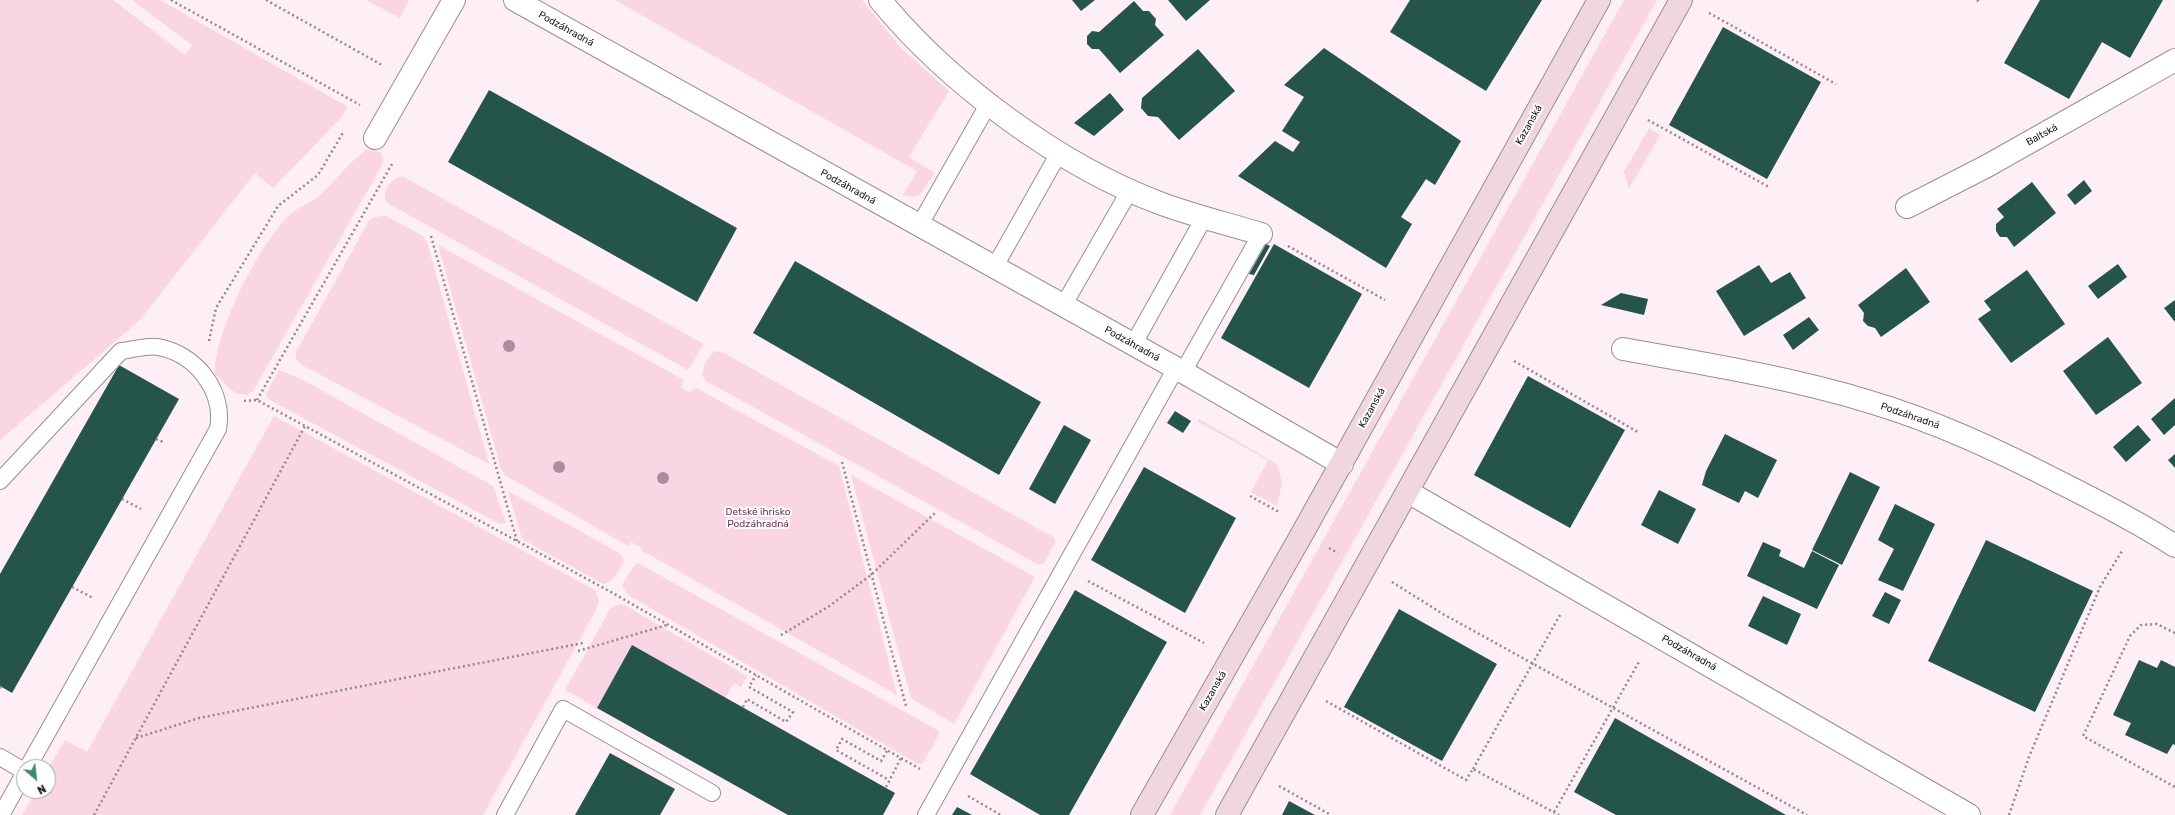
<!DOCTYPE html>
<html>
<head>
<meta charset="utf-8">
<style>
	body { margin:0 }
	#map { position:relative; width:2175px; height:815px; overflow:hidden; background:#fdeff5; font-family:Rubik,sans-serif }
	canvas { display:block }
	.north { position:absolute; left:16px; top:759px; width:40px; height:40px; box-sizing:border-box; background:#fff; border:1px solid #a4a2a3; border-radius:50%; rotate:152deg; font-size:11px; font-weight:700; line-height:16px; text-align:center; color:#1c1719 }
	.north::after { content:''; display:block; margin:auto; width:14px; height:18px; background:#438678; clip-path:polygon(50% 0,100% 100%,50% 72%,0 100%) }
</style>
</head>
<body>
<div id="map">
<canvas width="2175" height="815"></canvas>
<div class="north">N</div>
</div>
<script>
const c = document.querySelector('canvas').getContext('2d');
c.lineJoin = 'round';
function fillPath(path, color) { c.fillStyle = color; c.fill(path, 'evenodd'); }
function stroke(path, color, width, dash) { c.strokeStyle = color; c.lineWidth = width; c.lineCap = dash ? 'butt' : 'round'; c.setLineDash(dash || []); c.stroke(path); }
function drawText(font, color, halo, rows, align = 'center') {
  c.font = font + ' Rubik,sans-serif'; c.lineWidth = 4; c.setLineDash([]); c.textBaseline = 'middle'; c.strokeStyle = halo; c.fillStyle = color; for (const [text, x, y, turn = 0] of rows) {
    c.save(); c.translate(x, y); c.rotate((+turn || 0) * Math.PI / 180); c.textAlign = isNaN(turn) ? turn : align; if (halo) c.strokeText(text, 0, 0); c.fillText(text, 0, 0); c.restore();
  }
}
const green = new Path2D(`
	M0,0H113L185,55L192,45L132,0H160L348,107L339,120L273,188L255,173L140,320L0,440Z
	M366,0H409L400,18Z
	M615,0H862L901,48L949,91L909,157L935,173L921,193L914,197L903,195L917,171Z
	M1624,0H1657L1200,815H1170Z
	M1649,128L1660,135L1629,189L1624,172Z
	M366,150L372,149L381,153L383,160L381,167L253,391L247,395L235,393L215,374C214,331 260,244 290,214C299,206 313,203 321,194C337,179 348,163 366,150Z
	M398,177H404L704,344L688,370L389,204L385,199C384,190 390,181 398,177Z
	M384,215L423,236L427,242L489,464L300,364L296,359V352L370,219Z
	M438,245L684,380L681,388L689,392L696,388L839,466L897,695L641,550L642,548L631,542L628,546L505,475L501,469Z
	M716,351L724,353L1055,538V543L1044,563L1039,565L706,381L702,375C704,366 707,355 716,351Z
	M279,370L303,380L493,486L506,523L500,524L268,399L266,394Z
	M274,416L595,590L599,600L596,610L483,815H22L36,791H48V769L65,740L87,752Z
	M1199,419L1277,464L1282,483L1277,506L1251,492L1268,460L1198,422Z
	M851,475L1035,577L954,724L911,698Z
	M508,491L621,554L624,561C618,570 614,583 603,584L522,539Z
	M638,563L939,731V735L922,764L916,763L628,595L622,585L634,566Z
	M619,604L626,606L747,676L741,687L734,683L725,698L632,645L597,708L565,690L610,609Z`);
const building = new Path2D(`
	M1072,0H1095L1081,11Z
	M1168,0H1210L1186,21Z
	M1410,0H1542L1486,91L1390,32Z
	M2040,0H2163L2130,58L2102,42L2069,99L2004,63Z
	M1134,1L1143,11H1149L1156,19L1155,25L1164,35L1120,73L1099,49H1092L1087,44V36L1092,31L1099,32Z
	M1723,27L1821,82L1767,179L1669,125Z
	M1324,48L1461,141L1435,185L1426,179L1401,217L1412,224L1386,268L1238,176L1275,141L1293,152L1300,142L1282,131L1304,97L1284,85Z
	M1198,49L1235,91L1179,140L1158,117L1148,116L1141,108L1142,98Z
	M489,90L737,228L697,302L448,162Z
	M1110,93L1124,110L1094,136L1074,123Z
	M2084,180L2092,191L2075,205L2067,195Z
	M2032,182L2056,213L2014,247L2007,237H2000L1996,231V224L2004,217L1997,209Z
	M1266,244L1270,246L1254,275L1249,274Z
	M1274,244L1362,294L1309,388L1221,338Z
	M795,261L1041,402L999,475L753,333Z
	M2118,264L2127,277L2098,299L2088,286Z
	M1759,265L1771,283L1790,272L1806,298L1744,336L1716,291Z
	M1906,268L1930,302L1881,337L1875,328L1868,326L1863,321L1864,313L1858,305Z
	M2027,270L2065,324L2011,363L1978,319L1991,310L1984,301Z
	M1621,293L1648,299L1644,315L1601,305Z
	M2175,300V322L2164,308Z
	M1809,317L1819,330L1793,350L1783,335Z
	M2108,337L2142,383L2096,415L2063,371Z
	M119,365L179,399L12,693L0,686V574Z
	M1528,376L1625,430L1570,528L1474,475Z
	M2175,398V425L2164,435L2151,419Z
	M1175,411L1191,421L1183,433L1167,423Z
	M1064,425L1091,440L1055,504L1029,489Z
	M2138,425L2151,440L2126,462L2113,447Z
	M1725,434L1777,460L1758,498L1745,491L1739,503L1702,485L1706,471Z
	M2175,454V468L2168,460Z
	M1144,467L1236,518L1185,613L1091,560Z
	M1850,472L1880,487L1842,565L1812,550Z
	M1659,490L1696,509L1678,544L1641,525Z
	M1895,504L1935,524L1903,591L1878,580L1894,549L1878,540Z
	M1986,540L2093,591L2035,712L1928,661Z
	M1763,542L1781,550L1779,556L1804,568L1812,551L1839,565L1817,609L1747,576Z
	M1075,590L1167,642L1069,815H1040L970,774Z
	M1885,592L1901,600L1889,624L1872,616Z
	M1763,596L1801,614L1787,645L1748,626Z
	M1399,609L1497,664L1442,761L1344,707Z
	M632,645L895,793L883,815H788L597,708Z
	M2139,660L2157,668L2161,660L2175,667V745L2173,744L2167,754L2125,735L2131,723L2113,715Z
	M1615,718L1786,815H1616L1574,792Z
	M610,753L675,789L660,815H575Z
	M1289,801L1315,815H1282Z
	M957,807L972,815H952Z`);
const path = new Path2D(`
	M171,0L360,105
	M266,0L382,65
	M1977,0L1981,3
	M1709,13L1836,84
	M1648,120L1769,187
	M431,236L517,541
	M1288,246L1385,300
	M209,341L216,308L278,206L318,175L344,131
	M1514,361L1638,432
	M257,400L392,164
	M244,401L257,400L305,426
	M156,439L163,442
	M842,462L906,706
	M1250,496L1279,512
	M122,499L141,509
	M1329,548L1338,553
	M1088,581L1204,643
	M1392,582L1443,614L1807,815
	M72,587L93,598
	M2175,633L2157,624L2141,625L2130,636L2083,736L2175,787
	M781,635L828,607L871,575L935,513
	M578,651L667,625
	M0,688L1,687
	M1326,701L1466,780L1473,769L1559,815
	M743,707L747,699L786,722L793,712L749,687L756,675
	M136,738L199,718L583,643
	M887,751L881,761L842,739L836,750L889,780
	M1473,769L1560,615
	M1279,786L1331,815
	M886,787L901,758
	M968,796L1001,815
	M1554,812L1640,660
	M94,815L305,426L611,592L920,769
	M2009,815L2029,757L2100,587L2122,551`);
const lane = new Path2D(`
	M919,226L989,103
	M994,268L1059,153
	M1063,306L1130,190
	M1133,345L1204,218
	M1183,372L1261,234
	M0,481L121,351C132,350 147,345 158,347C196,354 225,391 218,429L28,767
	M0,757L24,771
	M1,815L24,774
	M505,815L563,709L712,793
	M926,815L1176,368`);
const street = new Path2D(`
	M515,0L1183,372L1342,464
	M880,0C949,84 1060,166 1162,204C1195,216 1228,224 1261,234
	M375,138L454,0
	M1907,207L1987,166L2175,60
	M1623,349C1705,364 1787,377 1867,401C1935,421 1997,450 2059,482C2099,502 2138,522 2175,546
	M1408,492L1969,815`);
const secondary = new Path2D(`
	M1142,815L1302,534L1599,0
	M1227,815L1681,0`);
const trees = [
	[509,346],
	[559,467],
	[663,478]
];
const streetNames = [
	["Podzáhradná",566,29,29],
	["Kazanská",1529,125,-61],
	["Baltská",2042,135,-29],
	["Podzáhradná",848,187,29],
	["Podzáhradná",1132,344,29],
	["Kazanská",1372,408,-61],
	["Podzáhradná",1910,416,19],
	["Podzáhradná",1689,653,30],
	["Kazanská",1213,691,-60]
];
const parkNames = [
	["Detské ihrisko",758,512],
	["Podzáhradná",758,524]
];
fillPath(green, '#fad5e3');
fillPath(building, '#25544b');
stroke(lane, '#9b8e93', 18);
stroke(street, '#9b8e93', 24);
stroke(secondary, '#9b8e93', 24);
stroke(path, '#93898d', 2.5, [2, 3]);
stroke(lane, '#fff', 16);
stroke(street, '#fff', 22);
stroke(secondary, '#efd6e1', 22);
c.fillStyle = '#b08b9c';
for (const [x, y] of trees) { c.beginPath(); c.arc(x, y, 6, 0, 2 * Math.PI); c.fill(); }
drawText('10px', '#1c1719', '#fff', streetNames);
drawText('10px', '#713a53', '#fff', parkNames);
</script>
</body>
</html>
